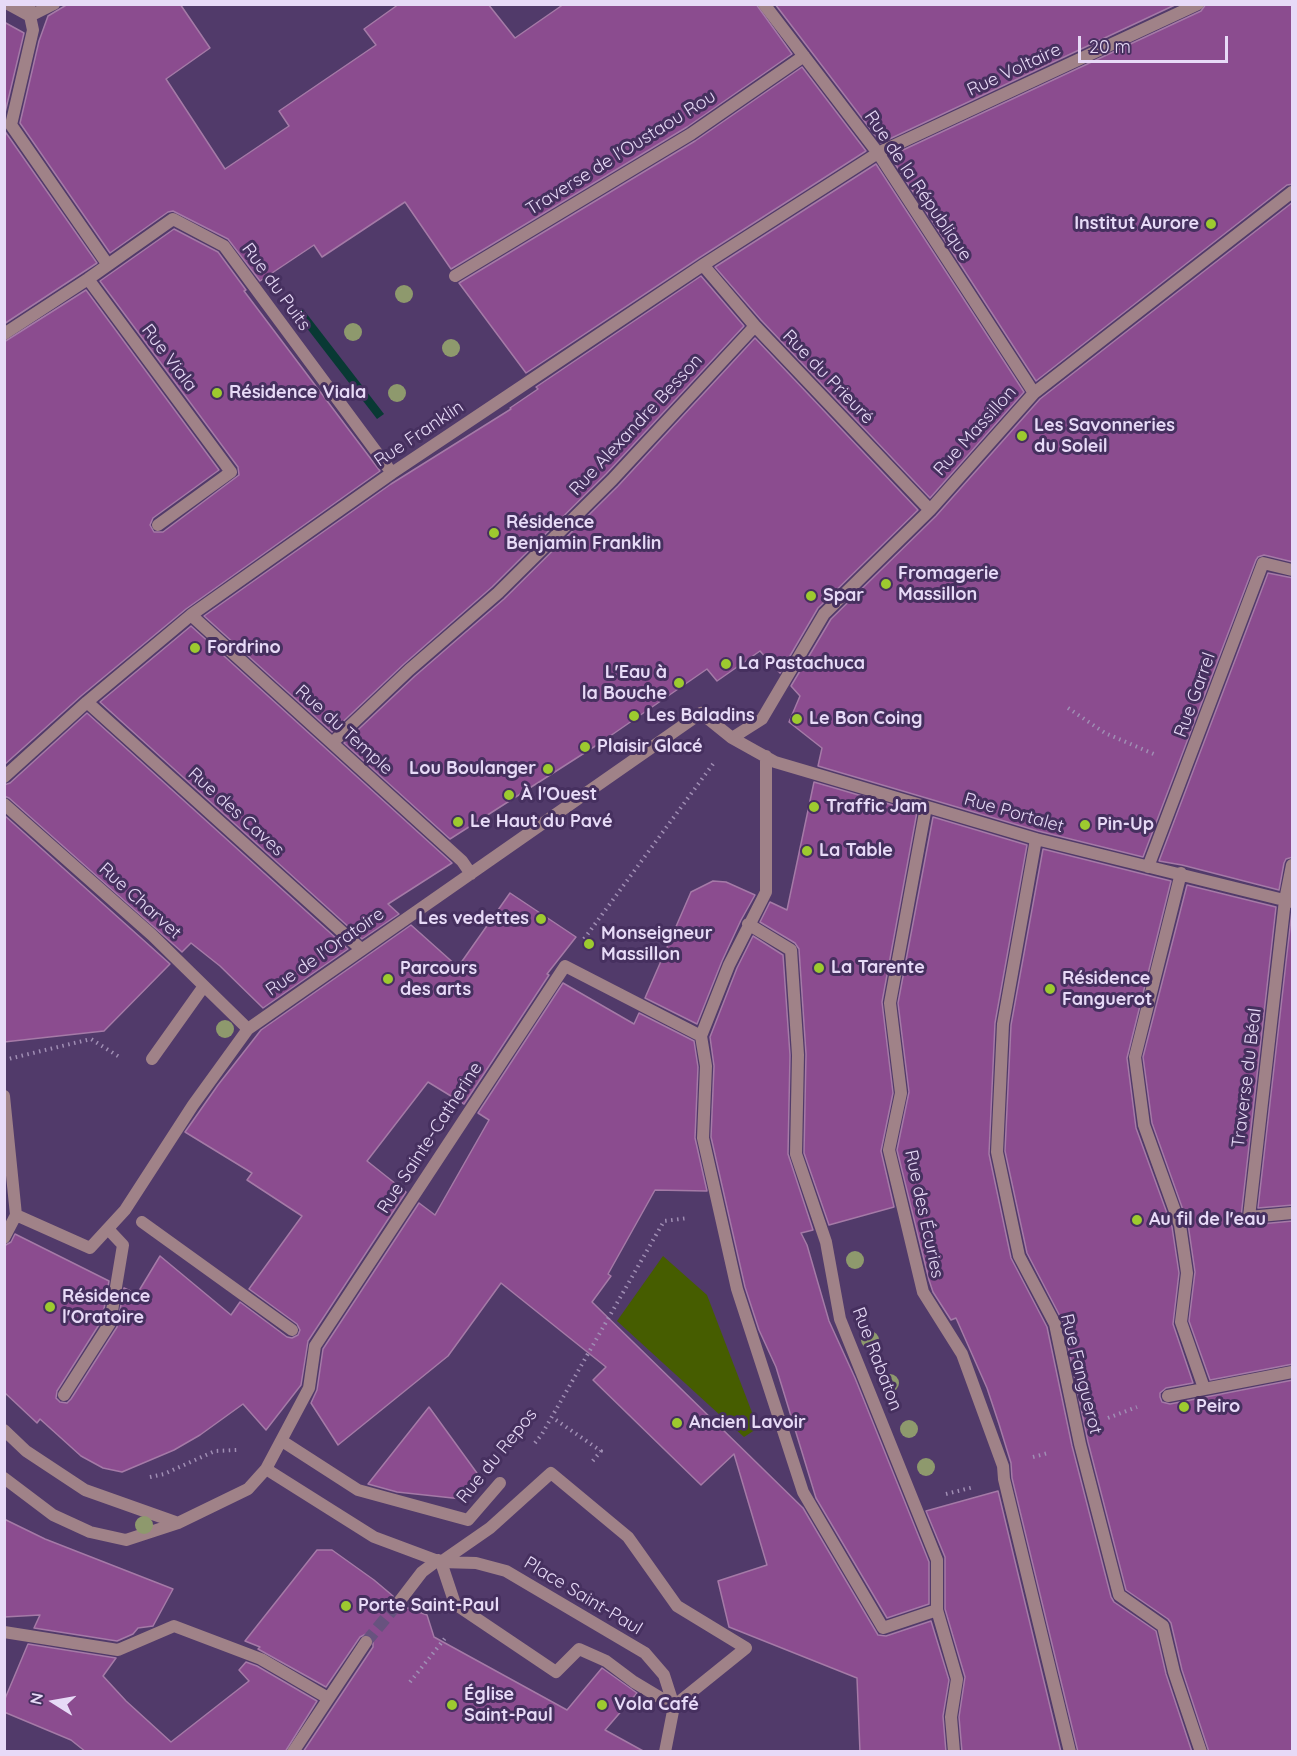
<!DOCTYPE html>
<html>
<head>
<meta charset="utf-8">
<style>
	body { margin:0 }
	#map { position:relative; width:1297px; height:1756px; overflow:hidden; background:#513a6a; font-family:Quicksand,sans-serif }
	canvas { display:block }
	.frame { position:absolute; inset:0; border:6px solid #e7daf7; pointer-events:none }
	.north { position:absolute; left:24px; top:1672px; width:60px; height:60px; -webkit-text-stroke:4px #46305f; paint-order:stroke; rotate:281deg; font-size:16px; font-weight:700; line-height:24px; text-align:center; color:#e7daf7 }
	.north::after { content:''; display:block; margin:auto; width:21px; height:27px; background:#e7daf7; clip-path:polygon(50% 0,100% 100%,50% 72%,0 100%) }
	.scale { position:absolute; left:1078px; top:36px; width:150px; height:27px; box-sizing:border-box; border:3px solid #e7daf7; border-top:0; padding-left:8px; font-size:18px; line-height:21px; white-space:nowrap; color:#e7daf7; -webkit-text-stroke:4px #46305f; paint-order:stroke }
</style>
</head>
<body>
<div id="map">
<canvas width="1297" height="1756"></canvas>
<div class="frame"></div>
<div class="north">N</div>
<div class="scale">20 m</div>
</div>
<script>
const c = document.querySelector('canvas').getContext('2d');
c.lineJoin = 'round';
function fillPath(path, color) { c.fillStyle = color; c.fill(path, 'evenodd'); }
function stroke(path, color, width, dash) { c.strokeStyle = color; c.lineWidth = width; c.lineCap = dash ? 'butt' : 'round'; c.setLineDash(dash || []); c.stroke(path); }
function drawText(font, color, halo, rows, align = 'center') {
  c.font = font + ' Quicksand,sans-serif'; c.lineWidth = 6; c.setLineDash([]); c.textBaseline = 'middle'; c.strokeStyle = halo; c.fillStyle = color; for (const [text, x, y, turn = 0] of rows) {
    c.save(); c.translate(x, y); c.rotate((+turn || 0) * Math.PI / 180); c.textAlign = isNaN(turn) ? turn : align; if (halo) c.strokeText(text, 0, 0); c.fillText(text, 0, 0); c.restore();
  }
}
const green = new Path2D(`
	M663,1256L707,1295L758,1428L744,1437L617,1321Z`);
const water = new Path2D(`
	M303,309L384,414L377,419L296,314Z`);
const building = new Path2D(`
	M68,4H180L210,48L166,79L225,169L289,126L279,111L376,45L364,29L399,4H488L515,38L564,4H756L792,54L687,127L451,269L405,202L322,257L314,245L260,281L228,239L173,211L168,212L110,253L20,123L39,41L48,16Z
	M775,4H1177L881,143Z
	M1206,4H1293V184L1287,185L1036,381L890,156L1201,11Z
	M4,22L24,33L4,117Z
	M802,67L866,151L699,258L526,373L459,283L695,141Z
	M4,130L97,263L4,324Z
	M876,164L1024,392L930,498L761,320L715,267Z
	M1293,202V562L1264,555L1258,557L1256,560L1143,857L1038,831L818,766L822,748L789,722L800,696L791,686L831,619L936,516L1040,399Z
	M174,229L218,252L246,290L244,291L380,471L186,609L81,696L4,765V342L86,290L219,470L153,518L150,525L154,532H163L239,475L238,467L100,281Z
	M701,276L744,326L606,474L492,587L404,664L332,732L204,616L391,484L511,409L510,408L538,389L536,387Z
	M755,338L918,510L818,608L780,673L760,651L717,681L707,669L600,743L450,839L344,743L415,676L504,599L618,486Z
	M1268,573L1293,578V857L1286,859L1284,863L1279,890L1182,865L1159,861Z
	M191,626L452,863L388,904L399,914L362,939L100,702Z
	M87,713L348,949L263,1008L220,966L191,943L182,952L9,798L4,796V785L10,783Z
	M814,782L917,812L882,1002L893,1093L881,1151L894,1207L829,1225L804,1153L806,1054L799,949L795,943L760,922L770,902L787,910Z
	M4,815L170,964L104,1031L4,1042Z
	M933,817L1027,845L995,1023L989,1154L1011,1258L1047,1327L1072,1446L1111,1597L1114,1602L1156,1631L1166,1674L1192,1752H1078L1012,1478L1011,1463L999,1424L987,1388L956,1318L951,1320L933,1292L929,1280L897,1150L909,1092L898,1003Z
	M1043,849L1171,881L1127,1058L1136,1128L1172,1227L1179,1273L1173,1324L1193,1383L1166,1388L1160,1393V1397L1162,1402L1170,1404L1293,1380V1752H1209L1182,1670L1171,1623L1168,1619L1126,1590L1088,1442L1063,1322L1027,1253L1005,1151L1011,1025Z
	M713,881L726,882L755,895L741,920L722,961L697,1024L645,998L691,892Z
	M1187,885L1276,907L1241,1217L1242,1221L1249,1225L1293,1221V1364L1210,1380L1189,1321L1195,1272L1188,1224L1152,1123L1143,1057Z
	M510,893L576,937L547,974L549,975L464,1104L428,1082L367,1161L406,1192L308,1341L301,1385L266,1430L243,1404L200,1435L174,1450L122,1472L103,1468L81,1456L40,1419L37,1423L4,1392V1246L11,1242L15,1234L109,1281L102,1320L57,1391L56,1398L60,1402L67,1403L71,1399L117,1327L124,1288L137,1294L160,1256L231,1315L240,1302L287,1337L292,1338L298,1335L300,1330L297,1324L249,1289L302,1216L247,1180L252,1173L185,1132L218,1085L261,1030L411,925L458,967Z
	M1292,910L1293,1205L1258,1208Z
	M753,936L783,955L790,1055L788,1154L813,1230L801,1233L807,1245L829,1321L855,1378L929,1562V1604L887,1618L816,1498L776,1367L759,1330L745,1287L711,1137L714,1066L710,1037L737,968Z
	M563,983L634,1024L639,1013L694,1041L698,1067L695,1138L707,1191L655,1190L608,1274L611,1276L592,1302L803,1508L878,1635L886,1636L931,1621L949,1680L943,1716L946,1752H860L857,1678L729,1627L718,1581L767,1565L734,1454L701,1485L593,1380L606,1367L501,1283L448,1356L338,1445L311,1403L317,1390L323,1349L419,1203L435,1215L489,1120L478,1113Z
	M429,1407L482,1480L462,1499L397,1492L368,1484Z
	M998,1491L1061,1752H962L959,1717L965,1677L945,1609V1557L926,1511Z
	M4,1519L45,1539L173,1589L153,1626L138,1628L133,1634L117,1641L34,1628L40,1615L4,1617Z
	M317,1550H332L374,1580L393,1596L391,1602L394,1609L402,1610L405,1607L427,1615L434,1637L567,1710L602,1668L637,1693L605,1730L645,1752H303L373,1647V1638L366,1634L360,1637L326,1687L258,1649L260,1647L245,1641Z
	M28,1644L116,1658L103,1676L126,1701L171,1742L249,1681L239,1670L246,1662L257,1666L317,1701L285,1752H86L71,1740L4,1712V1701Z`);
const streetTunnel = new Path2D(`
	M366,1642L399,1602`);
const path = new Path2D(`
	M1068,708L1105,733L1156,755
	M584,939L713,764
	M4,1060L91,1039L121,1058
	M1108,1418L1137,1407
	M556,1420L601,1451L591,1463
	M535,1443L542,1434L664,1221L688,1218
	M1033,1457L1048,1453
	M150,1477L164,1474L215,1451L237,1450
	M946,1494L974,1487
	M410,1682L446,1637`);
const street = new Path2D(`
	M8,4L30,16L29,4
	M54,4L30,16L33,30L11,125L108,265
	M764,4L878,153L1034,393
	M703,265L755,326L930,510
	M455,276L691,134L804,56
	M88,279L231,472L158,525
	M4,334L88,279L173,219L224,246L392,473
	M191,615L462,861L471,874
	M87,702L361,949
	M732,738L762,719L824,614L930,510L1034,393L1292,192
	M332,743L409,670L498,593L612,480L755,326
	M766,756V892L729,965L701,1036L706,1066L703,1138L737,1289L803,1492L883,1628L937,1610
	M4,777L87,702L191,615L392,473L703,265L878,153L1198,4
	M4,804L152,935L248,1029
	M926,807L890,1003L901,1093L889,1150L923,1292L962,1354L1003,1466L1004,1479L1070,1752
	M1036,839L1003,1024L997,1152L1019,1256L1055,1324L1080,1444L1119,1595L1163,1626L1174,1672L1201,1752
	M1292,865L1285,900L1249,1217L1292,1213
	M1148,867L1263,563L1292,570
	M1181,873L1135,1057L1144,1125L1180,1225L1187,1273L1181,1322L1204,1388
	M748,924L791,950L798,1055L796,1154L826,1242L840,1319L937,1560V1610L957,1679L951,1717L954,1752
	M152,1059L204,986
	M4,1096L16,1215
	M142,1222L292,1330
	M4,1238L16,1215L90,1248L125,1210L193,1105L248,1029L701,713L732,738L775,762L1036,839L1292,902
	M64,1395L110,1323L123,1245L108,1229
	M1168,1396L1292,1372
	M4,1430L26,1451L85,1490L178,1523
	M282,1441L358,1490L468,1520L500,1483
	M266,1469L374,1537L441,1562L476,1563L506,1571L645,1653L664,1675L674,1706L665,1752
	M551,1473L628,1537L677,1606L746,1648L674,1706L634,1682L606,1661L579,1649L556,1672L455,1604L441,1562L490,1528Z
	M4,1478L53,1515L90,1532L126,1540L178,1523L248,1489L266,1469L309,1388L315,1346L565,966L701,1036
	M399,1602L422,1572L438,1560
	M4,1632L118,1650L174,1626L261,1659L328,1698
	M293,1752L366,1642`);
const trees = [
	[404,294],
	[353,332],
	[451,348],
	[397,393],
	[225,1029],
	[855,1260],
	[870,1340],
	[890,1383],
	[909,1429],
	[926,1467],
	[144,1525]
];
const markers = [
	[1211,224,6,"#9dca2f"],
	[217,393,6,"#9dca2f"],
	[1022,436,6,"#9dca2f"],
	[494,533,6,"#9dca2f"],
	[886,584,6,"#9dca2f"],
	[811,596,6,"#9dca2f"],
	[195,648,6,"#9dca2f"],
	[726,664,6,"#9dca2f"],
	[679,683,6,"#9dca2f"],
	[634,716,6,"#9dca2f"],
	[797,719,6,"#9dca2f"],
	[585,747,6,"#9dca2f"],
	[548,769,6,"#9dca2f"],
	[509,795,6,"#9dca2f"],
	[814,807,6,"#9dca2f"],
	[458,822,6,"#9dca2f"],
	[1085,825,6,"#9dca2f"],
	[807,851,6,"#9dca2f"],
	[541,919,6,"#9dca2f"],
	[589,944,6,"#9dca2f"],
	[819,968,6,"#9dca2f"],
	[388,979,6,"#9dca2f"],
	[1050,989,6,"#9dca2f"],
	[1137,1220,6,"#9dca2f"],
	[50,1307,6,"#9dca2f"],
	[1184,1407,6,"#9dca2f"],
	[677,1423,6,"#9dca2f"],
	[346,1606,6,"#9dca2f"],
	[452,1705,6,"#9dca2f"],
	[602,1705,6,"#9dca2f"]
];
const streetNames = [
	["Rue Voltaire",1014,70,-25],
	["Traverse de l'Oustaou Rou",621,153,-32],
	["Rue de la République",918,186,56],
	["Rue du Puits",276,287,54],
	["Rue Viala",169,358,53],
	["Rue du Prieuré",828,377,46],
	["Rue Alexandre Besson",636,425,-47],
	["Rue Massillon",975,431,-48],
	["Rue Franklin",419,434,-34],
	["Rue Garrel",1195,695,-70],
	["Rue du Temple",344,730,42],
	["Rue des Caves",236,812,42],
	["Rue Portalet",1014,813,16],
	["Rue Charvet",140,901,42],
	["Rue de l'Oratoire",325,952,-35],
	["Traverse du Béal",1247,1078,-83],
	["Rue Sainte-Catherine",430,1138,-57],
	["Rue des Écuries",924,1214,78],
	["Rue Rabaton",877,1359,69],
	["Rue Fanguerot",1081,1374,76],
	["Rue du Repos",497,1456,-51],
	["Place Saint-Paul",583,1596,31]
];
const poiNames = [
	["Institut Aurore",1199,224,"right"],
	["Résidence Viala",229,393],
	["Les Savonneries",1034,426],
	["du Soleil",1034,447],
	["Résidence",506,523],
	["Benjamin Franklin",506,544],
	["Fromagerie",898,574],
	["Massillon",898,595],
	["Spar",823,596],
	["Fordrino",207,648],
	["La Pastachuca",738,664],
	["L'Eau à",667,673,"right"],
	["la Bouche",667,694,"right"],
	["Les Baladins",646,716],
	["Le Bon Coing",809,719],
	["Plaisir Glacé",597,747],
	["Lou Boulanger",536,769,"right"],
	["À l'Ouest",521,795],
	["Traffic Jam",826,807],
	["Le Haut du Pavé",470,822],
	["Pin-Up",1097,825],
	["La Table",819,851],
	["Les vedettes",529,919,"right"],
	["Monseigneur",601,934],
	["Massillon",601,955],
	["La Tarente",831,968],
	["Parcours",400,969],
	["des arts",400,990],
	["Résidence",1062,979],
	["Fanguerot",1062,1000],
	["Au fil de l'eau",1149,1220],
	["Résidence",62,1297],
	["l'Oratoire",62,1318],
	["Peiro",1196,1407],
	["Ancien Lavoir",689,1423],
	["Porte Saint-Paul",358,1606],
	["Église",464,1695],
	["Saint-Paul",464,1716],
	["Vola Café",614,1705]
];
fillPath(green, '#465d00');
fillPath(water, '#093934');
fillPath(building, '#8b4c8f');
stroke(building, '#a57aa7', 1.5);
stroke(streetTunnel, '#68527f', 12, [12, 6]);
stroke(path, '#a08eb4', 4, [1.5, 4.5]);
stroke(street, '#a08288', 12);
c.fillStyle = '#8e996d';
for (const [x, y] of trees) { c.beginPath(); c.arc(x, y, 9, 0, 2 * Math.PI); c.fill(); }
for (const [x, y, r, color] of markers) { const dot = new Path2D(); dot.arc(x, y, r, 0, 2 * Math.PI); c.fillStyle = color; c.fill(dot); stroke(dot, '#46305f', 2); }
drawText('18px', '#e7daf7', '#46305f', streetNames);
drawText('bold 18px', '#e7daf7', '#46305f', poiNames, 'left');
</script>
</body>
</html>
